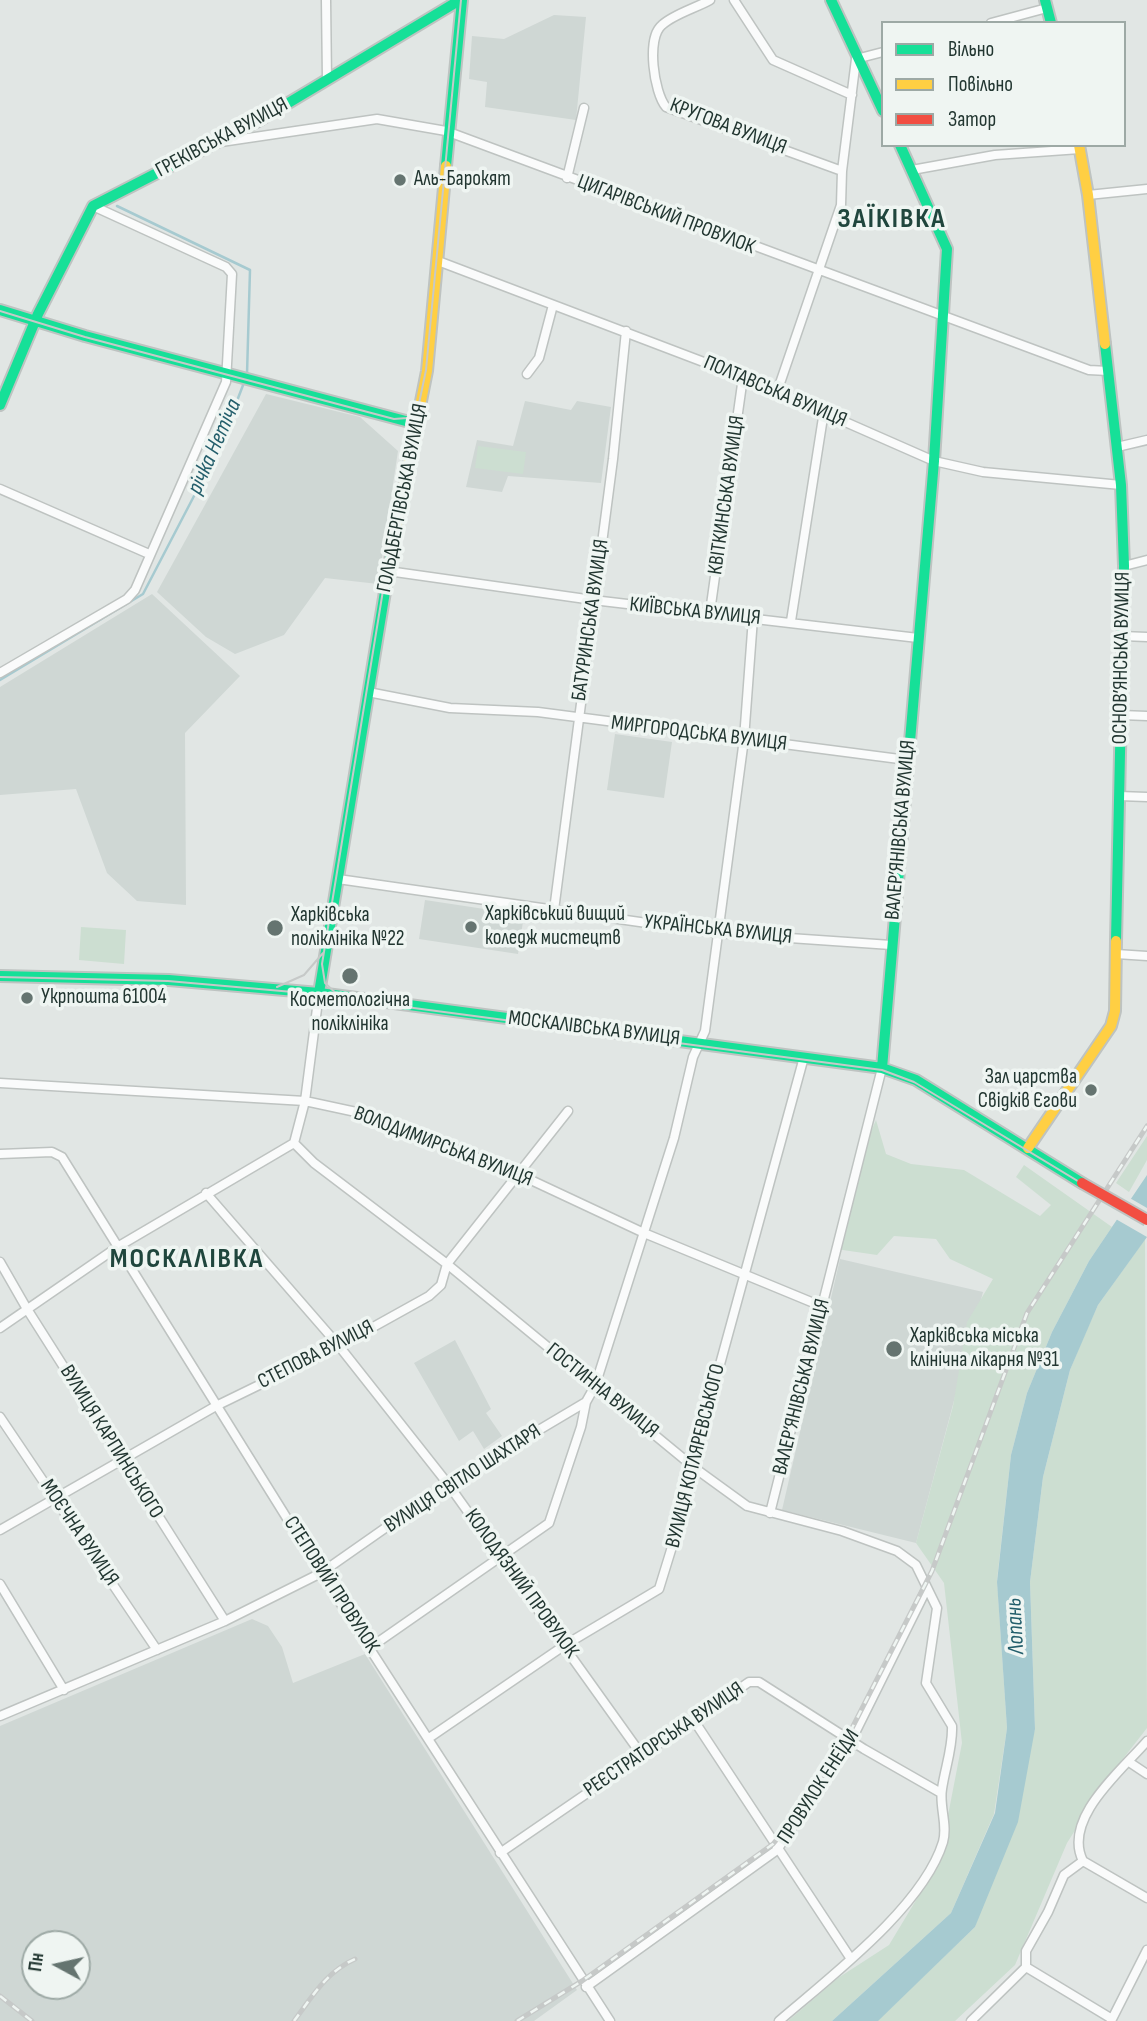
<!DOCTYPE html>
<html>
<head>
<meta charset="utf-8">
<style>
	body { margin:0 }
	#map { position:relative; width:1147px; height:2021px; overflow:hidden; background:#e1e6e4; font-family:"Sofia Sans Condensed",sans-serif }
	canvas { display:block }
	.legend { position:absolute; left:881px; top:21px; width:245px; height:126px; box-sizing:border-box; background:#eff5f2; border:2px solid #9da9a5; margin:0; padding:9px 12px; list-style:none; font-size:21px; color:#223631 }
	.legend li { display:flex; align-items:center; gap:14px; height:35px }
	.legend b { width:35px; border:2px solid #9da9a5 }
	.north { position:absolute; left:21px; top:1930px; width:70px; height:70px; box-sizing:border-box; background:#eff5f2; border:2px solid #9da9a5; border-radius:50%; rotate:278deg; font-size:19px; font-weight:700; line-height:28px; text-align:center; color:#223631 }
	.north::after { content:''; display:block; margin:auto; width:24px; height:32px; background:#657470; clip-path:polygon(50% 0,100% 100%,50% 72%,0 100%) }
</style>
</head>
<body>
<div id="map">
<canvas width="1147" height="2021"></canvas>
<ul class="legend">
<li><b style="height:9px;background:#16e098"></b>Вільно</li>
<li><b style="height:9px;background:#ffcf43"></b>Повільно</li>
<li><b style="height:9px;background:#f24e42"></b>Затор</li>
</ul>
<div class="north">Пн</div>
</div>
<script>
const c = document.querySelector('canvas').getContext('2d');
c.lineJoin = 'round';
function fillPath(path, color) { c.fillStyle = color; c.fill(path, 'evenodd'); }
function stroke(path, color, width, dash) { c.strokeStyle = color; c.lineWidth = width; c.lineCap = dash ? 'butt' : 'round'; c.setLineDash(dash || []); c.stroke(path); }
function drawText(font, color, halo, rows, align = 'center') {
  c.font = font + ' "Sofia Sans Condensed",sans-serif'; c.lineWidth = 7; c.setLineDash([]); c.textBaseline = 'middle'; c.strokeStyle = halo; c.fillStyle = color; for (const [text, x, y, turn = 0] of rows) {
    c.save(); c.translate(x, y); c.rotate((+turn || 0) * Math.PI / 180); c.textAlign = isNaN(turn) ? turn : align; if (halo) c.strokeText(text, 0, 0); c.fillText(text, 0, 0); c.restore();
  }
}
const built = new Path2D(`
	M554,15L586,17L576,120L485,107L487,82L469,79L472,36L504,39Z
	M266,394L360,417L398,451L378,584L325,578L284,635L235,654L206,637L157,592Z
	M525,401L571,410L577,401L611,407L601,483L508,476L502,492L466,487L477,440L513,446Z
	M152,594L240,676L185,733L186,905L137,901L107,873L76,789L0,795V687Z
	M615,734L672,742L664,798L607,790Z
	M425,900L524,915L518,954L419,939Z
	M840,1259L983,1292L916,1543L782,1510Z
	M455,1340L491,1409L486,1413L502,1436L484,1449L473,1431L459,1441L414,1363Z
	M252,1619L268,1626L282,1647L293,1683L365,1654L577,1990L534,2021H0V1726ZM35,1944H77V1986H35Z`);
const green = new Path2D(`
	M478,446L526,452L523,474L475,468Z
	M81,927L126,930L124,964L79,960Z
	M876,1120L886,1154L911,1164L964,1170L1040,1216L1051,1205L1016,1177L1024,1165L1112,1227L1089,1261L1052,1332L1027,1393L1011,1455L997,1580L1007,1728L994,1814L951,1913L832,2021H788L838,1978L889,1945L939,1862L962,1743L944,1583L916,1543L953,1406L967,1322L993,1279L950,1259L936,1239L894,1236L877,1255L836,1249L860,1157Z
	M1147,1136V1160L1129,1192L1116,1183Z
	M1145,1239L1147,1728L1108,1778L1067,1843L1015,1965L955,2021H877L975,1927L1035,1729L1030,1582L1043,1477L1070,1370L1081,1343L1098,1305Z`);
const water = new Path2D(`
	M1147,1175V1237L1098,1305L1070,1370L1043,1477L1030,1582L1035,1729L1018,1822L975,1927L878,2021H832L951,1913L995,1813L1007,1728L997,1582L1011,1455L1027,1393L1052,1332L1089,1261Z`);
const pier = new Path2D(`
	M1128,1197L1147,1208V1237L1114,1218Z`);
const stream = new Path2D(`
	M117,206L250,270L247,374
	M0,680L143,594L219,448L245,380`);
const street = new Path2D(`
	M326,0L327,80
	M710,0C696,8 674,14 662,25C646,38 654,93 666,107L842,171
	M734,0L773,60L852,95
	M991,23L1047,8
	M221,142L377,119L446,131L1089,370L1108,371
	M912,170L995,155L1080,149
	M567,178L584,108
	M1088,195L1147,189
	M438,261L743,377L934,461L983,472L1121,485
	M527,374L539,358L553,305
	M777,392L841,205L842,171L856,59L883,52
	M1117,447L1147,440
	M0,489L149,554
	M1124,566L1147,560
	M388,571L593,600L918,638
	M710,612L743,377
	M791,621L824,411
	M1122,636L1147,637
	M0,673L127,599L135,590L226,382L232,274L226,267L93,206
	M368,692L450,708L538,712L907,760
	M1121,715L1147,716
	M1119,796L1147,797
	M338,879L717,933L891,945
	M554,910L613,459L626,331
	M1116,954L1147,956
	M0,1083L305,1101L370,1115L518,1174L644,1233L821,1306
	M294,1143L314,1163L447,1264L696,1469L747,1506L842,1531L897,1551L916,1565L937,1608L926,1683L952,1726C953,1747 945,1768 942,1789C939,1806 948,1825 943,1842C923,1907 830,1977 779,2021
	M0,1154L52,1152L62,1157L321,1573L610,2021
	M206,1193L339,1346L448,1484L641,1754
	M0,1262L27,1309L225,1621
	M0,1328L119,1246L294,1143L305,1101L319,993
	M0,1417L157,1650
	M770,1513L882,1068
	M0,1530L216,1406L339,1346L429,1296L441,1285L447,1264L568,1111
	M0,1584L64,1690
	M371,1647L549,1523L581,1427L586,1402
	M0,1716L225,1621L321,1573L448,1484L586,1402L595,1386L674,1138L693,1057L705,1031L744,739L753,618
	M693,1719L851,1959
	M429,1738L565,1645L659,1589L696,1469V1452L804,1057
	M1129,1762L1147,1774
	M500,1853L749,1682H759L864,1749L941,1793
	M1083,1861L1147,1898
	M1026,1967L1112,2019
	M586,1987L777,1850L851,1741L927,1588
	M971,2021L1026,1967V1951L1048,1912L1064,1875L1083,1861C1062,1819 1121,1771 1147,1741
	M1111,2021L1147,1950`);
const fast = new Path2D(`
	M831,0L883,111
	M1045,0L1051,23
	M446,166L462,0
	M0,310L85,336L417,424
	M1105,344L1121,485L1124,566L1116,941
	M0,405L38,314L93,206L260,120L460,0
	M0,976L169,980L319,993L394,537
	M319,993L882,1068L916,1080L1082,1183
	M882,1068L934,461L947,249L900,145`);
const slow = new Path2D(`
	M1079,145L1088,195L1105,344
	M394,537L427,371L446,166
	M1028,1148L1111,1026L1115,1011L1116,941`);
const tram = new Path2D(`
	M0,311L85,337L394,419L407,418L419,409
	M0,977L168,981L293,992L882,1070L914,1082L1147,1223
	M277,987L304,975L323,953
	M341,998L325,983L322,964L394,523L426,370L461,0`);
const rail = new Path2D(`
	M0,1996L32,2021
	M294,2021C312,1997 326,1972 355,1959
	M517,2021L582,1981L773,1844L815,1794L847,1738L932,1571L1027,1313L1147,1126`);
const jamBridge = new Path2D(`
	M1082,1183L1147,1220`);
const markers = [
	[400,180,7,"#657470"],
	[471,927,7,"#657470"],
	[275,928,9,"#657470"],
	[350,976,9,"#657470"],
	[27,998,7,"#657470"],
	[1091,1090,7,"#657470"],
	[894,1349,9,"#657470"]
];
const streetNames = [
	["КРУГОВА ВУЛИЦЯ",728,127,21],
	["ГРЕКІВСЬКА ВУЛИЦЯ",222,138,-28],
	["ЦИГАРІВСЬКИЙ ПРОВУЛОК",666,215,21],
	["ПОЛТАВСЬКА ВУЛИЦЯ",775,392,23],
	["КВІТКИНСЬКА ВУЛИЦЯ",727,495,-82],
	["ГОЛЬДБЕРГІВСЬКА ВУЛИЦЯ",403,498,-79],
	["КИЇВСЬКА ВУЛИЦЯ",695,612,6],
	["БАТУРИНСЬКА ВУЛИЦЯ",591,620,-82],
	["ОСНОВ’ЯНСЬКА ВУЛИЦЯ",1122,658,-89],
	["МИРГОРОДСЬКА ВУЛИЦЯ",699,734,7],
	["ВАЛЕР’ЯНІВСЬКА ВУЛИЦЯ",901,830,-85],
	["УКРАЇНСЬКА ВУЛИЦЯ",718,930,6],
	["МОСКАЛІВСЬКА ВУЛИЦЯ",594,1029,7],
	["ВОЛОДИМИРСЬКА ВУЛИЦЯ",443,1147,21],
	["СТЕПОВА ВУЛИЦЯ",316,1355,-27],
	["ВАЛЕР’ЯНІВСЬКА ВУЛИЦЯ",802,1387,-76],
	["ГОСТИННА ВУЛИЦЯ",602,1391,39],
	["ВУЛИЦЯ КАРПИНСЬКОГО",111,1442,58],
	["ВУЛИЦЯ КОТЛЯРЕВСЬКОГО",696,1456,-76],
	["ВУЛИЦЯ СВІТЛО ШАХТАРЯ",463,1479,-33],
	["МОЄЧНА ВУЛИЦЯ",79,1533,56],
	["КОЛОДЯЗНИЙ ПРОВУЛОК",521,1584,54],
	["СТЕПОВИЙ ПРОВУЛОК",331,1585,57],
	["РЕЄСТРАТОРСЬКА ВУЛИЦЯ",664,1740,-34],
	["ПРОВУЛОК ЕНЕЇДИ",819,1787,-57]
];
const poiNames = [
	["Аль-Барокят",414,180],
	["Харківський вищий",485,915],
	["коледж мистецтв",485,939],
	["Харківська",291,916],
	["поліклініка №22",291,940],
	["Укрпошта 61004",41,998],
	["Косметологічна",350,1001,"center"],
	["поліклініка",350,1025,"center"],
	["Зал царства",1077,1078,"right"],
	["Свідків Єгови",1077,1102,"right"],
	["Харківська міська",910,1337],
	["клінічна лікарня №31",910,1361]
];
const waterNames = [
	["річка Нетіча",215,447,-66],
	["Лопань",1016,1626,-93]
];
const districtNames = [
	["ЗАЇКІВКА",892,220],
	["МОСКАЛІВКА",187,1260]
];
fillPath(built, '#cfd7d4');
fillPath(green, '#ccded1');
fillPath(water, '#a6cad0');
fillPath(pier, '#e1e6e4');
stroke(stream, '#a6cad0', 2.5);
stroke(street, '#bec3c1', 11);
stroke(fast, '#bec3c1', 14);
stroke(slow, '#bec3c1', 14);
stroke(street, '#fafbfb', 8);
stroke(fast, '#16e098', 10);
stroke(slow, '#ffcf43', 10);
stroke(tram, '#c6c9c8', 2);
stroke(rail, '#c6c9c8', 5);
stroke(rail, '#eff5f2', 2.5, [8]);
stroke(jamBridge, '#bec3c1', 14, []);
stroke(jamBridge, '#f24e42', 10);
for (const [x, y, r, color] of markers) { const dot = new Path2D(); dot.arc(x, y, r, 0, 2 * Math.PI); c.fillStyle = color; c.fill(dot); stroke(dot, '#eff5f2', 2.5); }
drawText('21px', '#223631', '#eff5f2', streetNames);
drawText('21px', '#223631', '#eff5f2', poiNames, 'left');
drawText('italic 23px', '#235e6b', '#eff5f2', waterNames);
c.letterSpacing = '2px';
drawText('bold 28px', '#20463d', '#eff5f2', districtNames);
c.letterSpacing = '0px';
</script>
</body>
</html>
